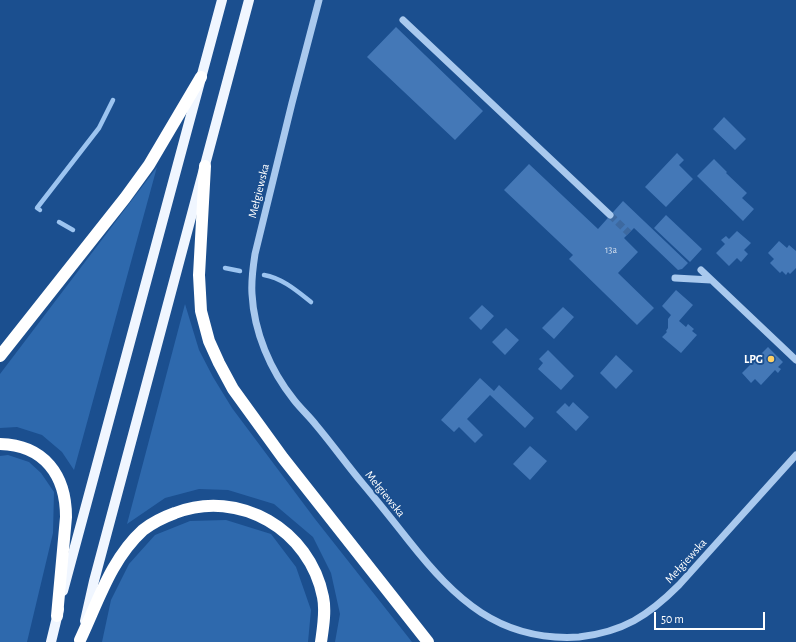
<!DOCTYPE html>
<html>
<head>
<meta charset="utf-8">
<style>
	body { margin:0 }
	#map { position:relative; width:796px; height:642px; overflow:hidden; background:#1b4f8f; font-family:"Alegreya Sans",sans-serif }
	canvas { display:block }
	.scale { position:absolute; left:654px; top:612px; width:111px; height:18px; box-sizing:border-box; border:2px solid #fff; border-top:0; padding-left:5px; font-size:12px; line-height:14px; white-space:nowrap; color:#fff; -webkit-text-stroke:3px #1b4f8f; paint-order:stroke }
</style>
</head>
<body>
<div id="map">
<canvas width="796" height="642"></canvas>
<div class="scale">50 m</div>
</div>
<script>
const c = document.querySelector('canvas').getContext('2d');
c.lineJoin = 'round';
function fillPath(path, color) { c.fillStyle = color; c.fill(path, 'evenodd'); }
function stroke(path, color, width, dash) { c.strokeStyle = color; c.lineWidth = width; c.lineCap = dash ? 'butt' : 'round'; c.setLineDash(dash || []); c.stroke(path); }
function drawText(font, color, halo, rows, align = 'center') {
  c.font = font + ' "Alegreya Sans",sans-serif'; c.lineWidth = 4; c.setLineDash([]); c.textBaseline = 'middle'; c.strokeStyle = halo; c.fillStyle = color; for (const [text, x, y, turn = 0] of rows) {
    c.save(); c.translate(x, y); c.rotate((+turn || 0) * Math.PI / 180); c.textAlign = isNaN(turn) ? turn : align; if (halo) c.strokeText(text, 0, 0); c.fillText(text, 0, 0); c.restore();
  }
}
const green = new Path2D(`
	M157,167L74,470L62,452L42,435L17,427L0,428V374Z
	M185,304L199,350L213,377L232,408L315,519L412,642H335L340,614L331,573L313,537L274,504L228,490L199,489L165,498L127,524Z
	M8,455L29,462L41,473L54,492L53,533L27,642H0V456Z
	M226,520L271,534L296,567L311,610L308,642H102L111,600L129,564L155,535L190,521Z`);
const stream = new Path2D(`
	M40,210L37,208L99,128L113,100
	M59,222L73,230
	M225,268L240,271
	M264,275C282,278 297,291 311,302`);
const building = new Path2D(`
	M396,27L483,111L455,140L367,57Z
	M724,117L746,139L735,150L713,129Z
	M677,153L684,160L679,165L693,179L666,207L645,187Z
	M714,159L727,172L726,173L747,193L742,198L754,209L743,221L697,176Z
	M529,164L598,229L623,201L688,263L682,269L678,270L634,228L624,238L638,252L618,273L654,308L637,325L569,259L573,255L504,190Z
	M666,215L702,249L690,262L654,228Z
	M737,231L751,243L744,250L748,254L741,262L737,258L729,266L716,253L725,244L721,240L726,236L729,239Z
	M779,241L787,248L789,245L796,251V268L790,274L788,272L786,275L782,271L780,273L770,263L774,259L768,253Z
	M676,290L693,305L679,321L686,327L688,324L694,329L692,331L697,335L681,353L662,337L667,332L666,331L668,328V319L671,315L662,306Z
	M482,305L494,316L481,330L469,318Z
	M563,307L574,317L554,339L542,328Z
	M506,328L519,340L505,355L492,342Z
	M768,347L783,362L778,367L781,369L778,373L775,370L761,385L755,379L751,383L742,373Z
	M548,350L574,376L561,390L538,369L543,363L539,359Z
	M616,355L633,371L616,389L600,373Z
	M480,378L494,391L499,385L534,418L525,428L490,395L467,419L483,435L475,443L459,427L454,432L441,420Z
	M573,402L589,417L576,431L556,412L565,403L569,407Z
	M530,446L547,461L530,480L513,464Z`);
const minorTunnel = new Path2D(`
	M610,215L629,233`);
const minor = new Path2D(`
	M319,0L292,103L255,254C253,267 251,280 252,294C254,332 270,370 294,400C301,409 309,416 316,425C332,444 347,465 363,484C379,503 394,522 409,541C455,599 499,642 579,637C623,632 648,616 679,585L796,455
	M403,20L610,215
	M701,270L796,360
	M675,278L711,280`);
const major = new Path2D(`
	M63,591L222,0
	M85,621L94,581L249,0
	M51,642L59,609`);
const highway = new Path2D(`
	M205,166L199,275L201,311L209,341L219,363L233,389L283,458L428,642
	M0,356L125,198L149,165L201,77
	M0,444C44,445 66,475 66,517L57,616
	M80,640C98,602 111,559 143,530C152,523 164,517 175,513C239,488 310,530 323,597C326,611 323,628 321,642`);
const markers = [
	[771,359,4,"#ffd166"]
];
const numberNames = [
	["13a",611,250]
];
const streetNames = [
	["Mełgiewska",259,191,-76],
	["Mełgiewska",385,494,51],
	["Mełgiewska",686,561,-48]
];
const poiNames = [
	["LPG",763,359]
];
fillPath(green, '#2e69ad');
stroke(stream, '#9cc4f0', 4.5);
fillPath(building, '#4478b7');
stroke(minorTunnel, '#3d69a0', 7, [7, 3.5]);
stroke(minor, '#a9c9ee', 7);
stroke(major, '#f0f6ff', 10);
stroke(highway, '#fff', 12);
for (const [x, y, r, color] of markers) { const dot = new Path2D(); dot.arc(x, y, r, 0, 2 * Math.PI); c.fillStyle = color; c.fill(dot); stroke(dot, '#1b4f8f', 1.5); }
drawText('10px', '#d0dded', null, numberNames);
drawText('12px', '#fff', '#1b4f8f', streetNames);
drawText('bold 12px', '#fff', '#1b4f8f', poiNames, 'right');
</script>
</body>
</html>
